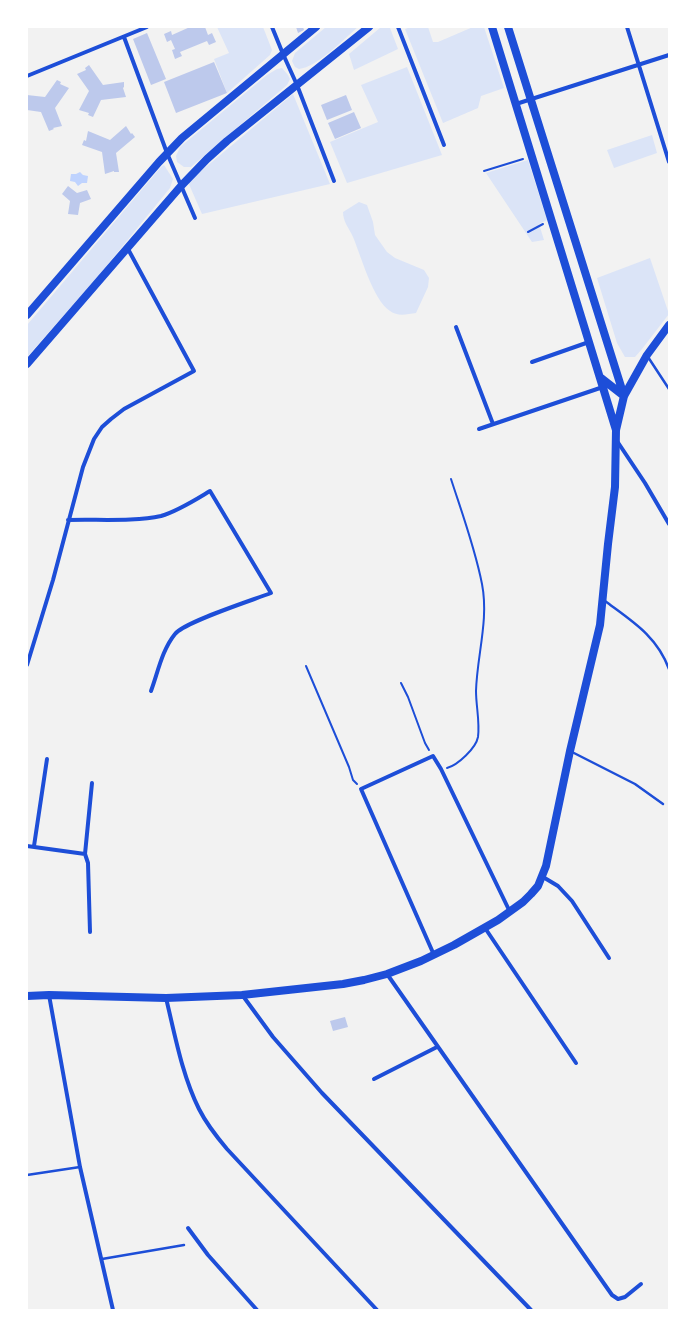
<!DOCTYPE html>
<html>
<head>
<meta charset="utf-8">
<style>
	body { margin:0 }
	#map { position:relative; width:696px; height:1337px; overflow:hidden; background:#f2f2f2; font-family:"DM Sans",sans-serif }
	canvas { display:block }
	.frame { position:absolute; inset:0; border:28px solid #fff; pointer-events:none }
</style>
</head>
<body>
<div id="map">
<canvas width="696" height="1337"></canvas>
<div class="frame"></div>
</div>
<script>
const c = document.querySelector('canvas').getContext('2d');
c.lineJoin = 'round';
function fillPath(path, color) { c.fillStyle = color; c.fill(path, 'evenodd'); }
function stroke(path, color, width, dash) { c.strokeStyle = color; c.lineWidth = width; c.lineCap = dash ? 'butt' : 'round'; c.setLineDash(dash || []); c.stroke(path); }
const green = new Path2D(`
	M217,27H263L272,50L270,55L227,93L214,59L229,53Z
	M326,27H358C343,40 317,67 299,69L295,67L292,61L295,53Z
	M381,27L390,28L398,49L354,70L349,54Z
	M411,27H428L433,42H438L473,27H484L504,88L481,96L478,108L443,123L405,29Z
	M407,67L442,155L347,183L330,142L378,122L361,85Z
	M282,68L288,75L290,79L287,85L191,167H184L177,162L176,156L180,147L267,75L277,69Z
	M293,94L330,184L202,214L188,182Z
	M652,135L657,153L614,168L607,150Z
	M528,160L547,220L539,224L544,240L532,242L486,173Z
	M164,165L173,179L170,188L99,275L27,357V325L161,167Z
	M359,202L367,205L373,222L375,235L387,252L395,258L424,270L429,278L428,287L416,313C407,314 398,317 390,311C373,300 361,256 353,237C349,228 343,222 343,212Z
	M650,258L669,314L642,349L635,357H625L617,343L597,278Z`);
const water = new Path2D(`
	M80,172L83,175L88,176L87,183H82L78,186L75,182L70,181L71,174H76Z`);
const building = new Path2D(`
	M190,27H205L208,35L212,33L216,42L209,45L207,41L180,52L182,56L175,59L172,50L175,49L171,40L167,42L164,34L171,31L172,35Z
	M296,27H303L304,30L298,33Z
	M147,33L166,79L151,85L133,39Z
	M214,62L227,93L176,113L164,82Z
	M89,65L103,85L124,82V87L123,88L126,97L101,100L93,117L88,115L89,113L79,110L89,91L77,74L86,70L85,68Z
	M57,80L61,82L60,84L69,88L55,108L62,126L53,128L54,129L49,131L41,112L27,110V95L45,97Z
	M346,95L352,110L327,120L321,105Z
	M354,112L361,128L335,139L328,123Z
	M126,126L131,134L132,133L135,137L116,153L119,172H114V171L105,174L102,152L82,145L84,140L86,141L88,131L110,140Z
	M68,186L77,193L87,190L91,199L80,203L78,215L68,214L70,201L62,194Z
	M345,1017L348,1027L333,1031L330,1021Z`);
const path = new Path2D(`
	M484,171L523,159
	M528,232L543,224
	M306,666L349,767L353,780L357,784
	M401,683L408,697L425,743L429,750
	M447,768C458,765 476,748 478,737C480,722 476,706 476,691C477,655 489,620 482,584C475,548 462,513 451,479`);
const service = new Path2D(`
	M648,357L669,389
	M605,601C632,621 657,636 669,669
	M572,752L635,784L663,804
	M27,1175L80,1167
	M102,1259L184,1245`);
const minor = new Path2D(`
	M272,27L283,54L297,85L334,181
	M398,27L444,145
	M627,27L669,162
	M124,37L167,153L195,218
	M27,76L147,27
	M516,104L669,55
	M456,327L493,424
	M532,362L589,342
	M479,429L603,387
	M617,441L645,483L669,524
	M68,520C96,519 135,522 161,516C178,511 195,500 210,491L271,593C253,600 184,622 175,634C162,650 158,672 151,691
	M27,665L53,580L83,467L94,439L102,427L111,419L124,409L194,371L128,249
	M27,846L85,854L88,863L90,932
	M34,846L47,759
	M85,854L92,783
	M543,877L558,886L572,901L609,958
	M485,928L576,1063
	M434,955L361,789L433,756L441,769L510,912
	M387,974L612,1295L618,1299L625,1297L641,1284
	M49,995L80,1167L113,1310
	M243,996L273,1037L322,1093L531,1310
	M166,998C175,1035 182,1075 199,1109C206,1123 216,1136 227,1149L377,1310
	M374,1079L437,1047
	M188,1228L208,1255L257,1310`);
const secondary = new Path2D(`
	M492,27L616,430
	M508,27L624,396
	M27,315L159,162L182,138L316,27
	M27,364L181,186L207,159L227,141L369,27
	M601,378L624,396
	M27,996L49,995L166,998L242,995L343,984L364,980L387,974L421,961L454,945L498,920L523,902L531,894L538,886L546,866L570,751L600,625L608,544L615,487L616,430L624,396L647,355L669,325`);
fillPath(green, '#dbe4f7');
fillPath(water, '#bfd3fe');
fillPath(building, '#bdc9ec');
stroke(path, '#1d4ed8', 2);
stroke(service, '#1d4ed8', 2.5);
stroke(minor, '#1d4ed8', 4);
stroke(secondary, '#1d4ed8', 8);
</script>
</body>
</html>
